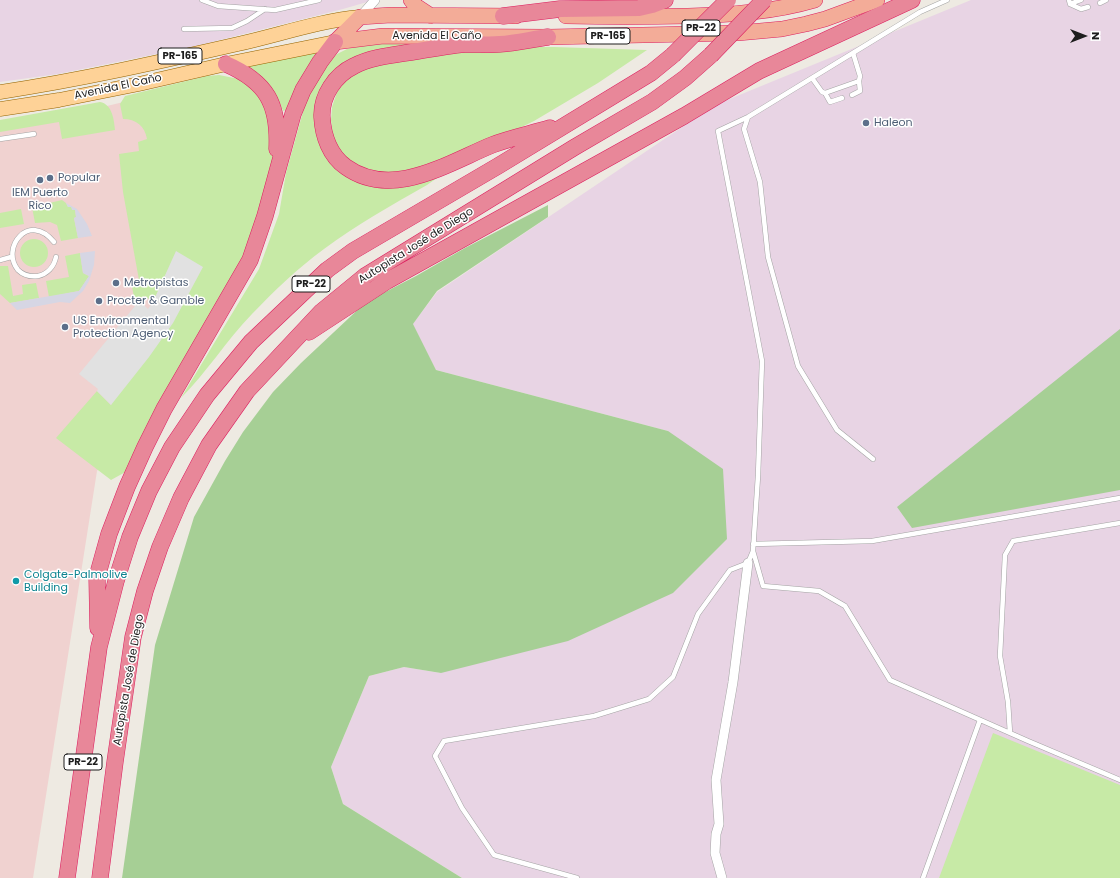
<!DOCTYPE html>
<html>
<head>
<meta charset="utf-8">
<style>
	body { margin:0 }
	#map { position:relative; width:1120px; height:878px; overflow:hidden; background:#eeeae2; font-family:Poppins,sans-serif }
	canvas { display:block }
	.north { position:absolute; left:1064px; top:16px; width:40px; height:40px; -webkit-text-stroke:3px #fff; paint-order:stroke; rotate:90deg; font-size:11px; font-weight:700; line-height:16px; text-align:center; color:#1d1d1d }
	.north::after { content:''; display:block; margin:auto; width:14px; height:18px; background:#1d1d1d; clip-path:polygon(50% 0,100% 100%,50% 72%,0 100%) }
</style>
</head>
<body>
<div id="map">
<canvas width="1120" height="878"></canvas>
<div class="north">N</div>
</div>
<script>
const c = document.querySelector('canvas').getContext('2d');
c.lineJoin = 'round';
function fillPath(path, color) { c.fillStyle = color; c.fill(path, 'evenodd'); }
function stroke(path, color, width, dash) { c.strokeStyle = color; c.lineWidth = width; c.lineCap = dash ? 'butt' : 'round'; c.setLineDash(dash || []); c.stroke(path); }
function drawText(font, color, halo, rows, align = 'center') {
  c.font = font + ' Poppins,sans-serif'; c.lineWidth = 3; c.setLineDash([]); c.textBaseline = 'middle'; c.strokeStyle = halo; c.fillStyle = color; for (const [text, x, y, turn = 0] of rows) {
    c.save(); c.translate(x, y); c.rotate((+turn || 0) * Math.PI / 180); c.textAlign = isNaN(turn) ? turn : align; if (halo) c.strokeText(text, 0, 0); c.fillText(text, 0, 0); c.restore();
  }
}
const commercial = new Path2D(`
	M222,78L231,255L97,471L33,878H0V125L107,106Z`);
const industrial = new Path2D(`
	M0,0H374L343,9L196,46L58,74L0,82Z
	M971,0H1120V878H462L343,804L331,767L369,676L404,667L441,673L668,431L436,370L412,325L437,292L715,105Z`);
const grass = new Path2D(`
	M410,41V47L379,51L320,99L345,173L435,176L437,178L427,185C392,205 356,225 324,249C298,268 274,291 252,314C226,341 207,372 181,398L259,269L279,214L286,173L304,108L309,95L329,62L337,54L347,49L357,46Z
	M477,47H554L647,50L598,83L534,121L497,139L404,174H376L349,160L340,151L333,138L331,120L332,107L337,92L347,79L364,66Z
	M319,52L286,110L283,111C273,85 264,81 243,66Z
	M219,75L239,79L264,97L275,151L265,197L242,259L129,470L111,480L56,438L97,391L111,405L169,268L153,302L145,296L141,302H135L131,282L139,280L123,192L119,154L139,151L138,142L147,139C145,126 136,119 123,119L120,104L125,96L207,76Z
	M100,102C112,104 114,119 115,130L62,139L59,122L0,132V120Z
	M62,200L66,203L68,207H71L75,210L76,217L74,218L78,238L61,241L57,225L50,222L35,223L32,207Z
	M21,209L24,224L0,228V213Z
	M20 253a14 14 0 1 1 28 0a14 14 0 1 1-28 0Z
	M80,253L83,273L89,276L79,291L49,297L46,281L69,277L65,256Z
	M0,266H8L13,296L23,294L22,285L36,283L39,298L10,303L0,294Z
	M993,733L1120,785V878H939Z`);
const forest = new Path2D(`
	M548,205V217L437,291L413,324L436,370L668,431L723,469L727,539L673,593L568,641L441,673L404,667L369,676L331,767L343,804L462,878H122L155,645L194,517L225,461L243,432L273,392L301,363L366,302L416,276L465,248Z
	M1120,329V490L912,528L897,507Z`);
const parking = new Path2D(`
	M176,251L203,267L173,323L149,357L111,405L97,391L98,389L79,374L135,306V302H141L148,309L153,302Z`);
const plaza = new Path2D(`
	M66,203L77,209L87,224L92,236L78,238L74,218L76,217L75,210H72L71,207H68Z
	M95,251L94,265L89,281L83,291L70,303L60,302L17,310L10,303L79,291L89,276L83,273L80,253Z`);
const service = new Path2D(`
	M202,0L218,6L275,10L319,0
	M947,0L920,12L748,117L718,131L762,361L758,476L753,551L763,586L819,591L845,606L890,680L1028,741L1120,780
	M1069,0L1070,4L1081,9L1088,7
	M1100,3L1106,0
	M1070,4L1081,0
	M184,29L232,28L247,21L265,9
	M812,78L822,92L825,93L859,81L860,76L853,53
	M825,93L830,102L842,98
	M852,95L860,91L859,81
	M748,117L744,129L760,182L768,257L798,366L837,430L873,459
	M0,139L34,134
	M54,242C29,211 0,248 18,270C23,275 30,277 38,276C47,274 54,267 56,257
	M0,260L11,257
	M753,544L872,541L1120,498
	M1010,733L1008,702L1000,656L1005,555L1013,541L1120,523
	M577,878L494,855L462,808L435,756L444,741L594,716L649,699L673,677L698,614L730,570L748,563L753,551
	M923,878L980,720`);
const minor = new Path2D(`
	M360,17L375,0
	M722,878L715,853L716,834L719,824L716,780L733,682L748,563`);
const primary = new Path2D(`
	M0,92C80,80 159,62 238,44C279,35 318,21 360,17
	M0,109L59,100L139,84L226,64L335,42`);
const trunk = new Path2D(`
	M411,0L416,6L431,16
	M566,16C606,17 647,17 688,16C731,15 774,12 815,0
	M335,42L383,36L548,37L738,33L782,29L806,24L825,19L877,0
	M335,42L360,17L391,15L516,16`);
const motorway = new Path2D(`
	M503,16L560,9L639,8L652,5L665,0
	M548,37C532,39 516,43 500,44C490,45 480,44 469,44C450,45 431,49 412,52C393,55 371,57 354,66C335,75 321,96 322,117C323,136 330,156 346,167C392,200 448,163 492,145C510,138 530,134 550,128
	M226,64C267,82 279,104 277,149
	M309,332L387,281L684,116L759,71L912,0
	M98,628L97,577L109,534L127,487L145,447L164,409L250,260L265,216L293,114L303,90L320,62L335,42
	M67,878L99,647L116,581L130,537L149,491L172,447L207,395L251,342L327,270L353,251L498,166L651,73L673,55
	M100,878L115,762L133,637L145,591L160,547L181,498L209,445L247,391L321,312L365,276L575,147L652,102L685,78L711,55`);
const motorwayBridge = new Path2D(`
	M673,55L728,0
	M711,55L764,0`);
const markers = [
	[866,123,4,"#5c6f8a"],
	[50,178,4,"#5c6f8a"],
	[40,180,4,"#5c6f8a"],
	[116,283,4,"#5c6f8a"],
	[99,301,4,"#5c6f8a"],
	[65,327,4,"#5c6f8a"],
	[16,581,4,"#0f9aa8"]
];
const shields = [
	[701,28,38],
	[608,36,44],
	[180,56,44],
	[311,284,38],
	[83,762,38]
];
const shieldNames = [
	["PR-22",701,28],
	["PR-165",608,36],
	["PR-165",180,56],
	["PR-22",311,284],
	["PR-22",83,762]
];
const streetNames = [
	["Avenida El Caño",437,36],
	["Avenida El Caño",118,87,-12],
	["Autopista José de Diego",416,246,-32],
	["Autopista José de Diego",129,680,-80]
];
const serviceNames = [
	["Haleon",874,123],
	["Popular",58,178],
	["IEM Puerto",40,193,"center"],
	["Rico",40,206,"center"],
	["Metropistas",124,283],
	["Procter & Gamble",107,301],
	["US Environmental",73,321],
	["Protection Agency",73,334]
];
const cultureNames = [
	["Colgate-Palmolive",24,575],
	["Building",24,588]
];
fillPath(commercial, '#f0d2d0');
fillPath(industrial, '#e8d4e4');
fillPath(grass, '#c7eaa6');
fillPath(forest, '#a6cf95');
fillPath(parking, '#e1e1e1');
fillPath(plaza, '#d6d6e4');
stroke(service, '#a4a4a4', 5.5);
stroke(minor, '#a4a4a4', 10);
stroke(primary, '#956400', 15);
stroke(trunk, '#dc1f5f', 16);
stroke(motorway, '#dc1f5f', 17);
stroke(service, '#fff', 4.5);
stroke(minor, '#fff', 9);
stroke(primary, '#fed297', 14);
stroke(trunk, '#f3ac98', 15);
stroke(motorway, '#e88799', 16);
stroke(motorwayBridge, '#dc1f5f', 17, []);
stroke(motorwayBridge, '#e88799', 16);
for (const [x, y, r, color] of markers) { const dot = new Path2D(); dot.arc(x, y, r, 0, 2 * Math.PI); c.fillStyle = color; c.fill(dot); stroke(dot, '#fff', 1.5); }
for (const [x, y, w] of shields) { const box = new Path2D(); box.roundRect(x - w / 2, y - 8, w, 16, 3); c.fillStyle = '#fff'; c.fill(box); stroke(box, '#1d1d1d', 1); }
drawText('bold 10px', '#1d1d1d', null, shieldNames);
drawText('11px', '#1d1d1d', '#fff', streetNames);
drawText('11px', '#4e5e75', '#fff', serviceNames, 'left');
drawText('11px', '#0d838f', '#fff', cultureNames, 'left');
</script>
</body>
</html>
